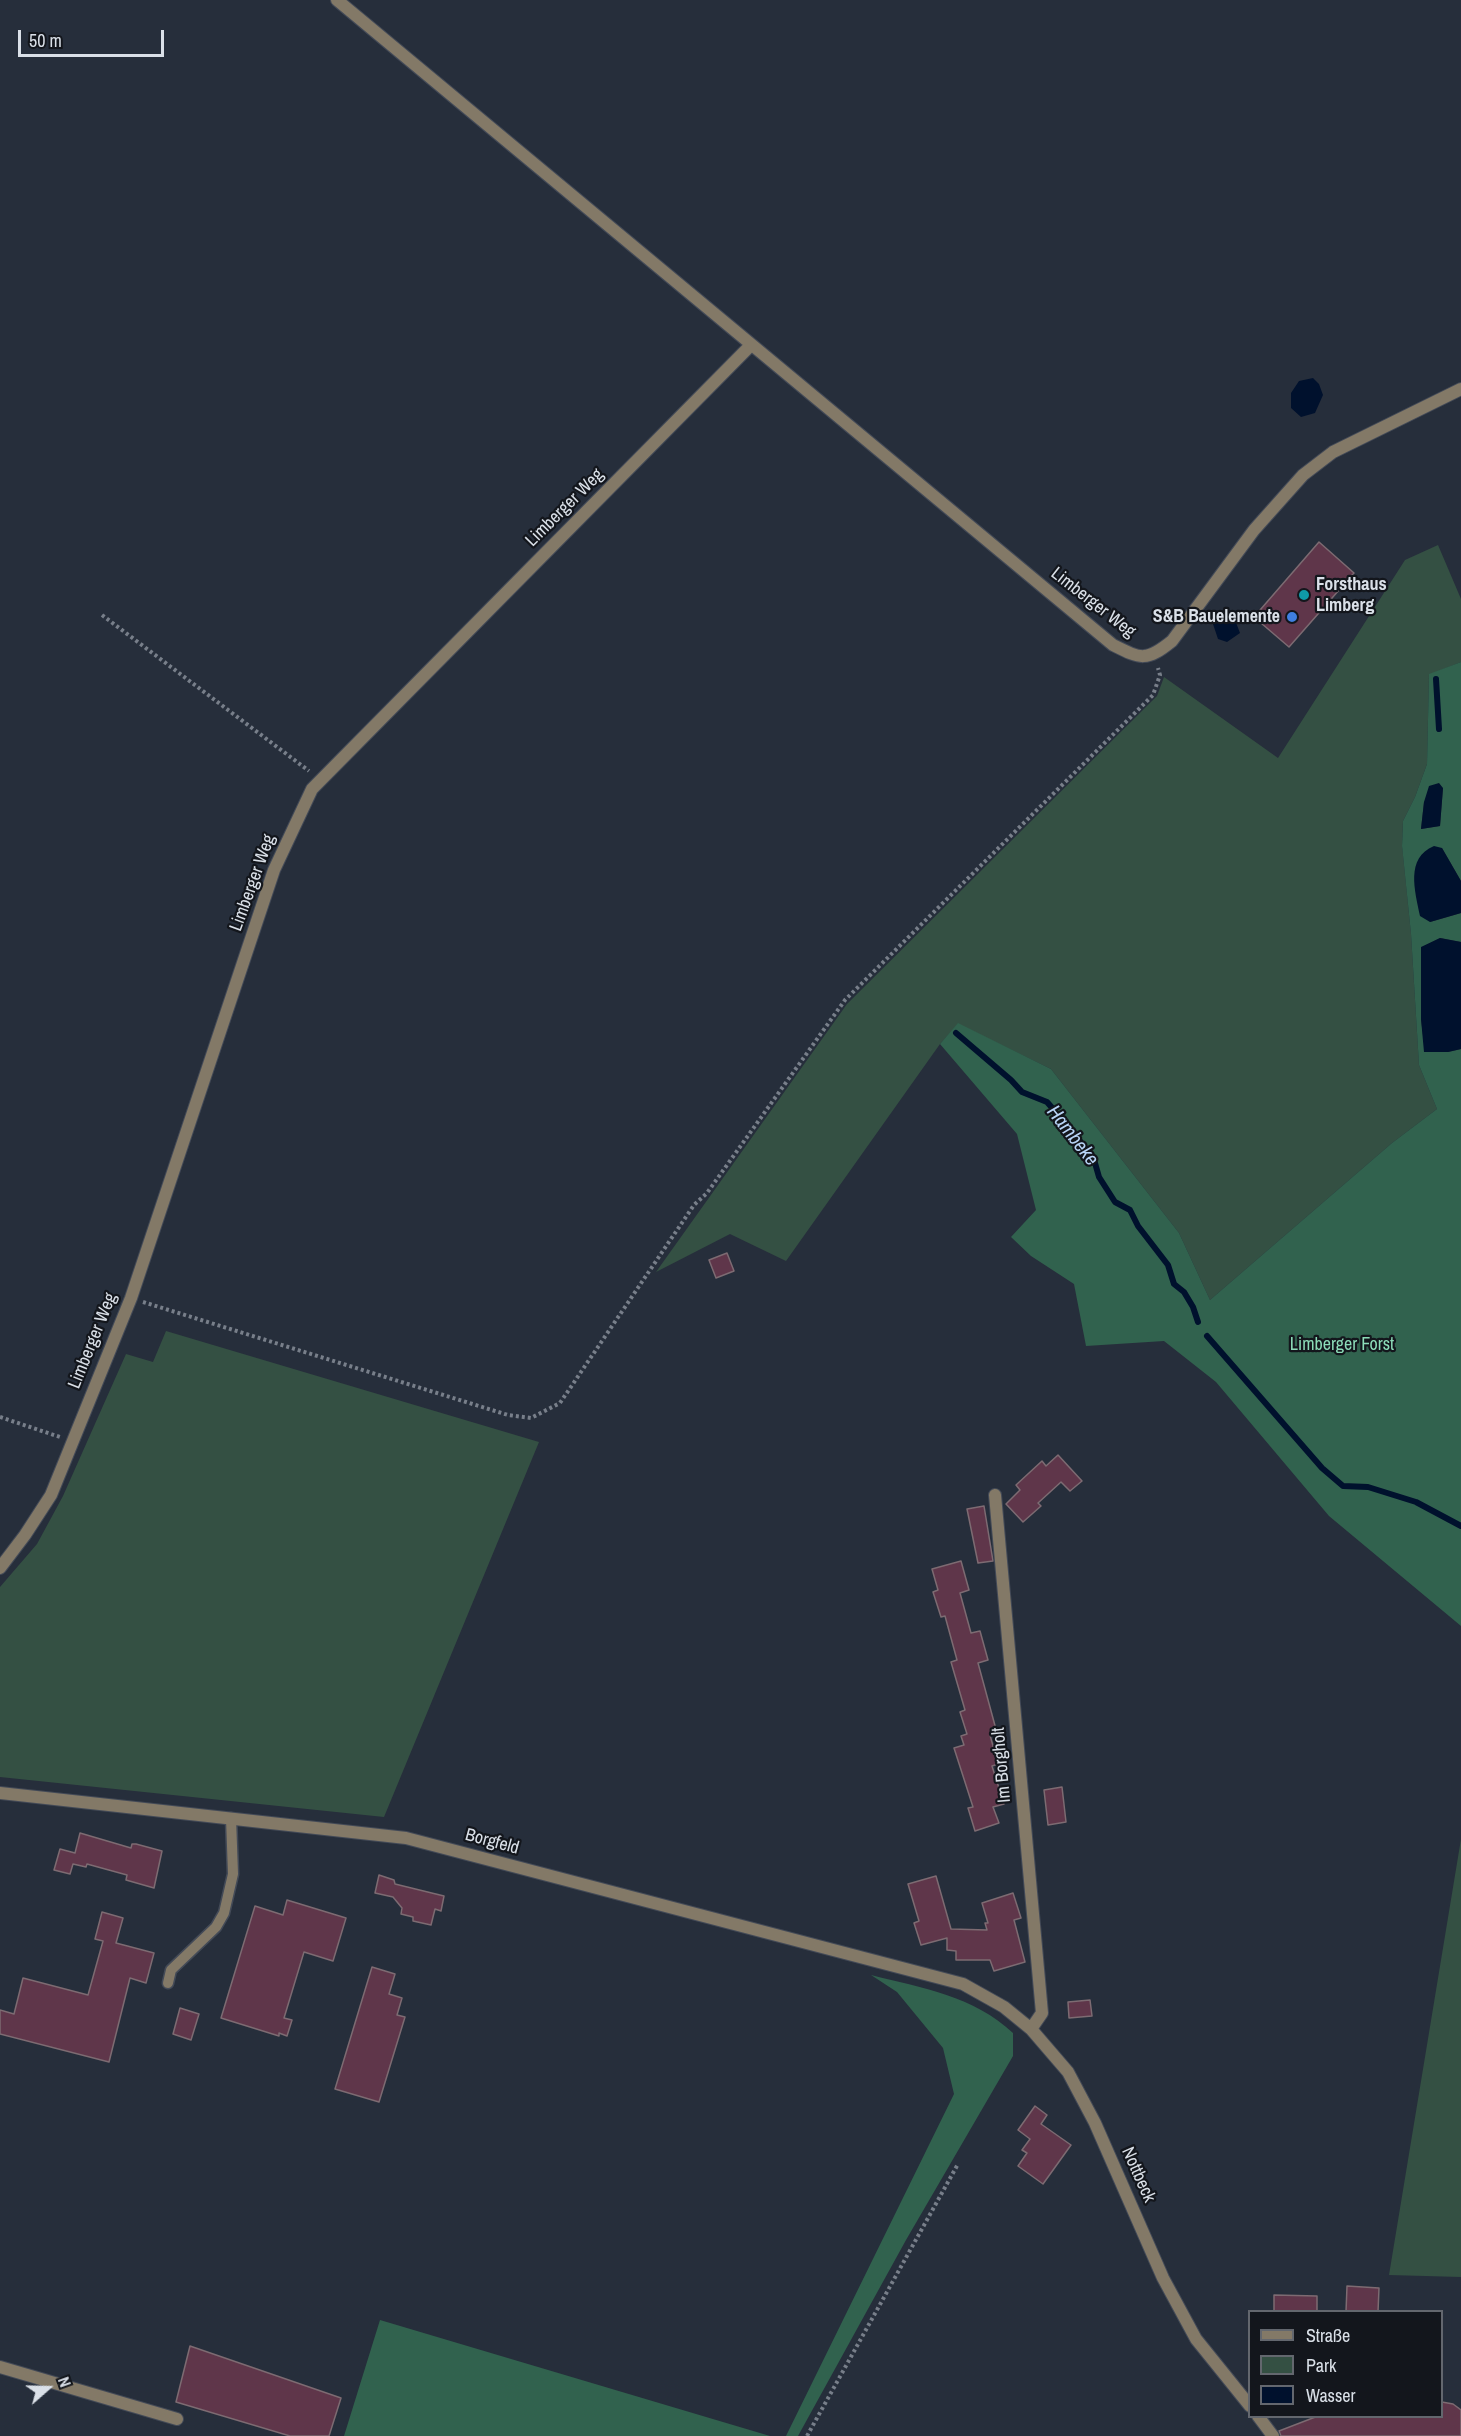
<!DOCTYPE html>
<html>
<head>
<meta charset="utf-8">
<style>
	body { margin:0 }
	#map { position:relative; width:1461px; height:2436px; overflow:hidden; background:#262e3b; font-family:"Archivo Narrow",sans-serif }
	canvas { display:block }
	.legend { position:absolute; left:1248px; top:2310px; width:195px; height:108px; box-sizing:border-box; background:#13161c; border:2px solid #63676e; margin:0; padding:8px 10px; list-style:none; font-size:18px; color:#dae0e8 }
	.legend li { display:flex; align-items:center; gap:12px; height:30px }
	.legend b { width:30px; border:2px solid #63676e }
	.north { position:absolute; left:18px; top:2358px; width:60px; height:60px; -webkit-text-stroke:4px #13161c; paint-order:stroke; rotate:70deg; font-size:16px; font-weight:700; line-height:24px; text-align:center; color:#dae0e8 }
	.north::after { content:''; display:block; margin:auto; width:21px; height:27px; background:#dae0e8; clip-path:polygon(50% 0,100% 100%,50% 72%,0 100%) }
	.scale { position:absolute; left:18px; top:30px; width:146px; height:27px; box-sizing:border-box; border:3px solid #dae0e8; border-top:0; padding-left:8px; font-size:18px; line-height:21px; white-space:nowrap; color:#dae0e8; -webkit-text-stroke:4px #13161c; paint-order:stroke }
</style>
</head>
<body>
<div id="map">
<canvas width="1461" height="2436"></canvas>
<ul class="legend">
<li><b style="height:8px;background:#837967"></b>Straße</li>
<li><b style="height:16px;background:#345043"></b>Park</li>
<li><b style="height:16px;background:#00112d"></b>Wasser</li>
</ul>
<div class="north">N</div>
<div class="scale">50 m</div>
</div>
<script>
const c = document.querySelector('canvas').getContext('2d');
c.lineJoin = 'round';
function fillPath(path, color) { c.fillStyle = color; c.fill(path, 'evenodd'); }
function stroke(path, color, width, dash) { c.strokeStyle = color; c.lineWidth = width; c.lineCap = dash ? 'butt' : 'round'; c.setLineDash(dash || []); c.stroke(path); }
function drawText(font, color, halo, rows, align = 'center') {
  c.font = font + ' "Archivo Narrow",sans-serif'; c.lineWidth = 4.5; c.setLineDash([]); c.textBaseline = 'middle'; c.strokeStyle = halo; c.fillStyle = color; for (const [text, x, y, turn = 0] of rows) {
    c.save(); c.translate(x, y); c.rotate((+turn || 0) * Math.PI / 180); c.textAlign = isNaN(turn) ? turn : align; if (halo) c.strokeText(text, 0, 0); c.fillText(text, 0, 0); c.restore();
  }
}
const green = new Path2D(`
	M1438,545L1461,599V662L1429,675L1427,764L1415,797L1403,821L1402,845L1411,934L1419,1065L1437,1109L1392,1143L1210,1300L1179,1233L1051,1069L958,1024L940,1044L786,1261L730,1234L656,1272L847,1004L1157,696L1164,677L1278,758L1405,560Z
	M166,1331L539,1442L384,1817L0,1777V1587L37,1544L63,1496L126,1354L153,1362Z
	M1461,1839V2277L1389,2275Z`);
const forest = new Path2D(`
	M1461,662V881L1442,848L1430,922L1461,913V942L1440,938L1421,948V1019L1425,1052H1448L1461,1049V1626L1329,1516L1216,1382L1164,1341L1086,1346L1074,1284L1031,1256L1011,1237L1036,1210L1017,1134L940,1044L958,1023L1051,1069L1179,1233L1210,1300L1392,1143L1437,1109L1419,1065L1411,934L1402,846L1403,821L1415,797L1427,764L1429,674ZM1443,788L1440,826L1421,829L1424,802Z
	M871,1975C922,1988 974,1996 1013,2033V2056L906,2240L798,2436H786L954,2094L943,2048L897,1992Z
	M380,2320L770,2436H344Z`);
const water = new Path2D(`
	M1313,378L1319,384L1323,395L1315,413L1301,417L1291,408V393L1299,381Z
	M1225,611L1235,620L1240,633L1227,642L1218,639L1212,621L1218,614Z
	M1439,783L1443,788L1440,826L1421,829L1424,802L1429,786Z
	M1434,846L1442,848L1461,881V913L1430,922L1420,916C1415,891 1405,858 1434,846Z
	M1440,938L1461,942V1049L1448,1052H1424L1421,1019V947Z`);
const stream = new Path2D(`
	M1436,679L1439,729
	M956,1033L1011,1080L1022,1092L1047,1102L1054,1110L1058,1122L1080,1141L1083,1156L1095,1163L1099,1177L1115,1202L1130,1210L1138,1226L1168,1265L1174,1284L1184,1292L1193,1307L1198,1322
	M1207,1336L1322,1468L1343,1486L1368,1487L1416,1502L1461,1526`);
const building = new Path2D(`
	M1319,542L1354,573L1289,647L1254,617Z
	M727,1253L734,1271L716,1278L709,1260Z
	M1058,1455L1082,1481L1070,1491L1061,1482L1038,1503L1041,1506L1023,1522L1006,1504L1020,1490L1016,1485L1042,1461L1046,1466Z
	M984,1506L993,1561L978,1563L967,1509Z
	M961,1561L969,1590L960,1593L971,1633L980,1631L988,1660L978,1663L997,1733L990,1735L998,1764L992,1766L1004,1804L993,1807L999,1823L975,1831L968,1808L973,1807L954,1748L964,1745L961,1736L967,1734L960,1712L965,1710L951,1662L957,1660L945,1616L941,1617L933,1592L938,1590L932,1569Z
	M1062,1787L1066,1822L1048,1825L1044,1790Z
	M80,1833L131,1848L132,1844H136L162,1851L154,1888L126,1880L127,1875L87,1864L86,1867L73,1864L70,1874L54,1870L60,1849L75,1853Z
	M379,1875L394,1880L395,1884L444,1896L441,1911L435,1909L431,1925L413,1921V1917L401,1914L402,1908L393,1897L375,1893Z
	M936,1876L951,1929L987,1930L985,1923H988L982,1903L1013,1893L1021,1918L1014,1920L1025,1962L994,1971L990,1960H956V1951L947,1950V1938L921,1945L914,1923L919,1921L908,1884Z
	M287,1900L346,1918L333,1961L304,1952L284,2018L292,2020L287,2036L279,2033V2036L221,2018L255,1906L283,1915Z
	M102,1912L123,1918L116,1943L154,1953L146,1983L130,1978L109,2062L0,2034V2010L14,2014L23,1978L88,1995L103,1941L95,1939Z
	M372,1967L395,1974L389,1994L402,1998L397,2015L405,2017L379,2102L335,2089Z
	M1090,2000L1092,2016L1069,2018L1068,2002Z
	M180,2008L199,2014L191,2040L173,2034Z
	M1035,2106L1047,2115L1041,2124L1071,2145L1043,2184L1018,2166L1027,2153L1022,2150L1030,2139L1018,2130Z
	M1347,2286L1379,2288L1378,2312H1346Z
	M1274,2295L1317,2296V2312H1274Z
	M190,2346L341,2398L329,2436H290L176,2402Z
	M1442,2402L1453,2404L1461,2410V2436H1281L1279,2431L1318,2416H1442Z`);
const path = new Path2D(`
	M102,615L309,771
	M143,1302L508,1415L531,1418L560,1403L694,1205L707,1193L845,1000L1153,695L1160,675L1158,668
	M0,1417L60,1437
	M807,2436L958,2164`);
const service = new Path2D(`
	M168,1983L171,1970L216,1927L224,1913L233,1874L231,1818`);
const minor = new Path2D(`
	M337,0L1113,645C1141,659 1146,662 1172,641L1254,530L1303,475L1333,452L1461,389
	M995,1495L1042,2013L1031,2029
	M0,1568L25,1535L51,1495L131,1298L274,870L312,789L751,345
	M0,1793L406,1838L963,1984L1004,2007L1031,2029L1068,2072L1095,2123L1163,2278L1196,2339L1250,2406
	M0,2367L177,2419
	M1258,2416L1273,2436`);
const markers = [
	[1304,595,6,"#0f9aa8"],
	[1292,617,6,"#3f7fe0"]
];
const streetNames = [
	["Limberger Weg",565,508,-45],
	["Limberger Weg",1093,603,38],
	["Limberger Weg",253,883,-70],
	["Limberger Weg",93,1341,-68],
	["Im Borgholt",1002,1765,-95],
	["Borgfeld",492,1842,15],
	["Nottbeck",1138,2175,66]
];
const poiNames = [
	["Forsthaus",1316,585],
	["Limberg",1316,606],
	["S&B Bauelemente",1280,617,"right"]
];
const parkNames = [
	["Limberger Forst",1342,1345]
];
const waterNames = [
	["Hambeke",1072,1136,52]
];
fillPath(green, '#345043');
fillPath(forest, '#31624e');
fillPath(water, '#00112d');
stroke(stream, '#00112d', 6);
fillPath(building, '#5f364a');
stroke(building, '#7d6b72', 1.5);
stroke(service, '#434a57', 13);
stroke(minor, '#434a57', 14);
stroke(path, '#787f8a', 4, [3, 3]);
stroke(service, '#837967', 10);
stroke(minor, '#837967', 12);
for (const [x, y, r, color] of markers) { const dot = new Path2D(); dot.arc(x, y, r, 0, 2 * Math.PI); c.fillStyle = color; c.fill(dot); stroke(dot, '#13161c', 2); }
drawText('18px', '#dae0e8', '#13161c', streetNames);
drawText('bold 18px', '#dae0e8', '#13161c', poiNames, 'left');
drawText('18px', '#8cdcb8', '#13161c', parkNames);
drawText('italic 20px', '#b8d4f6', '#13161c', waterNames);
</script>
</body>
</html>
